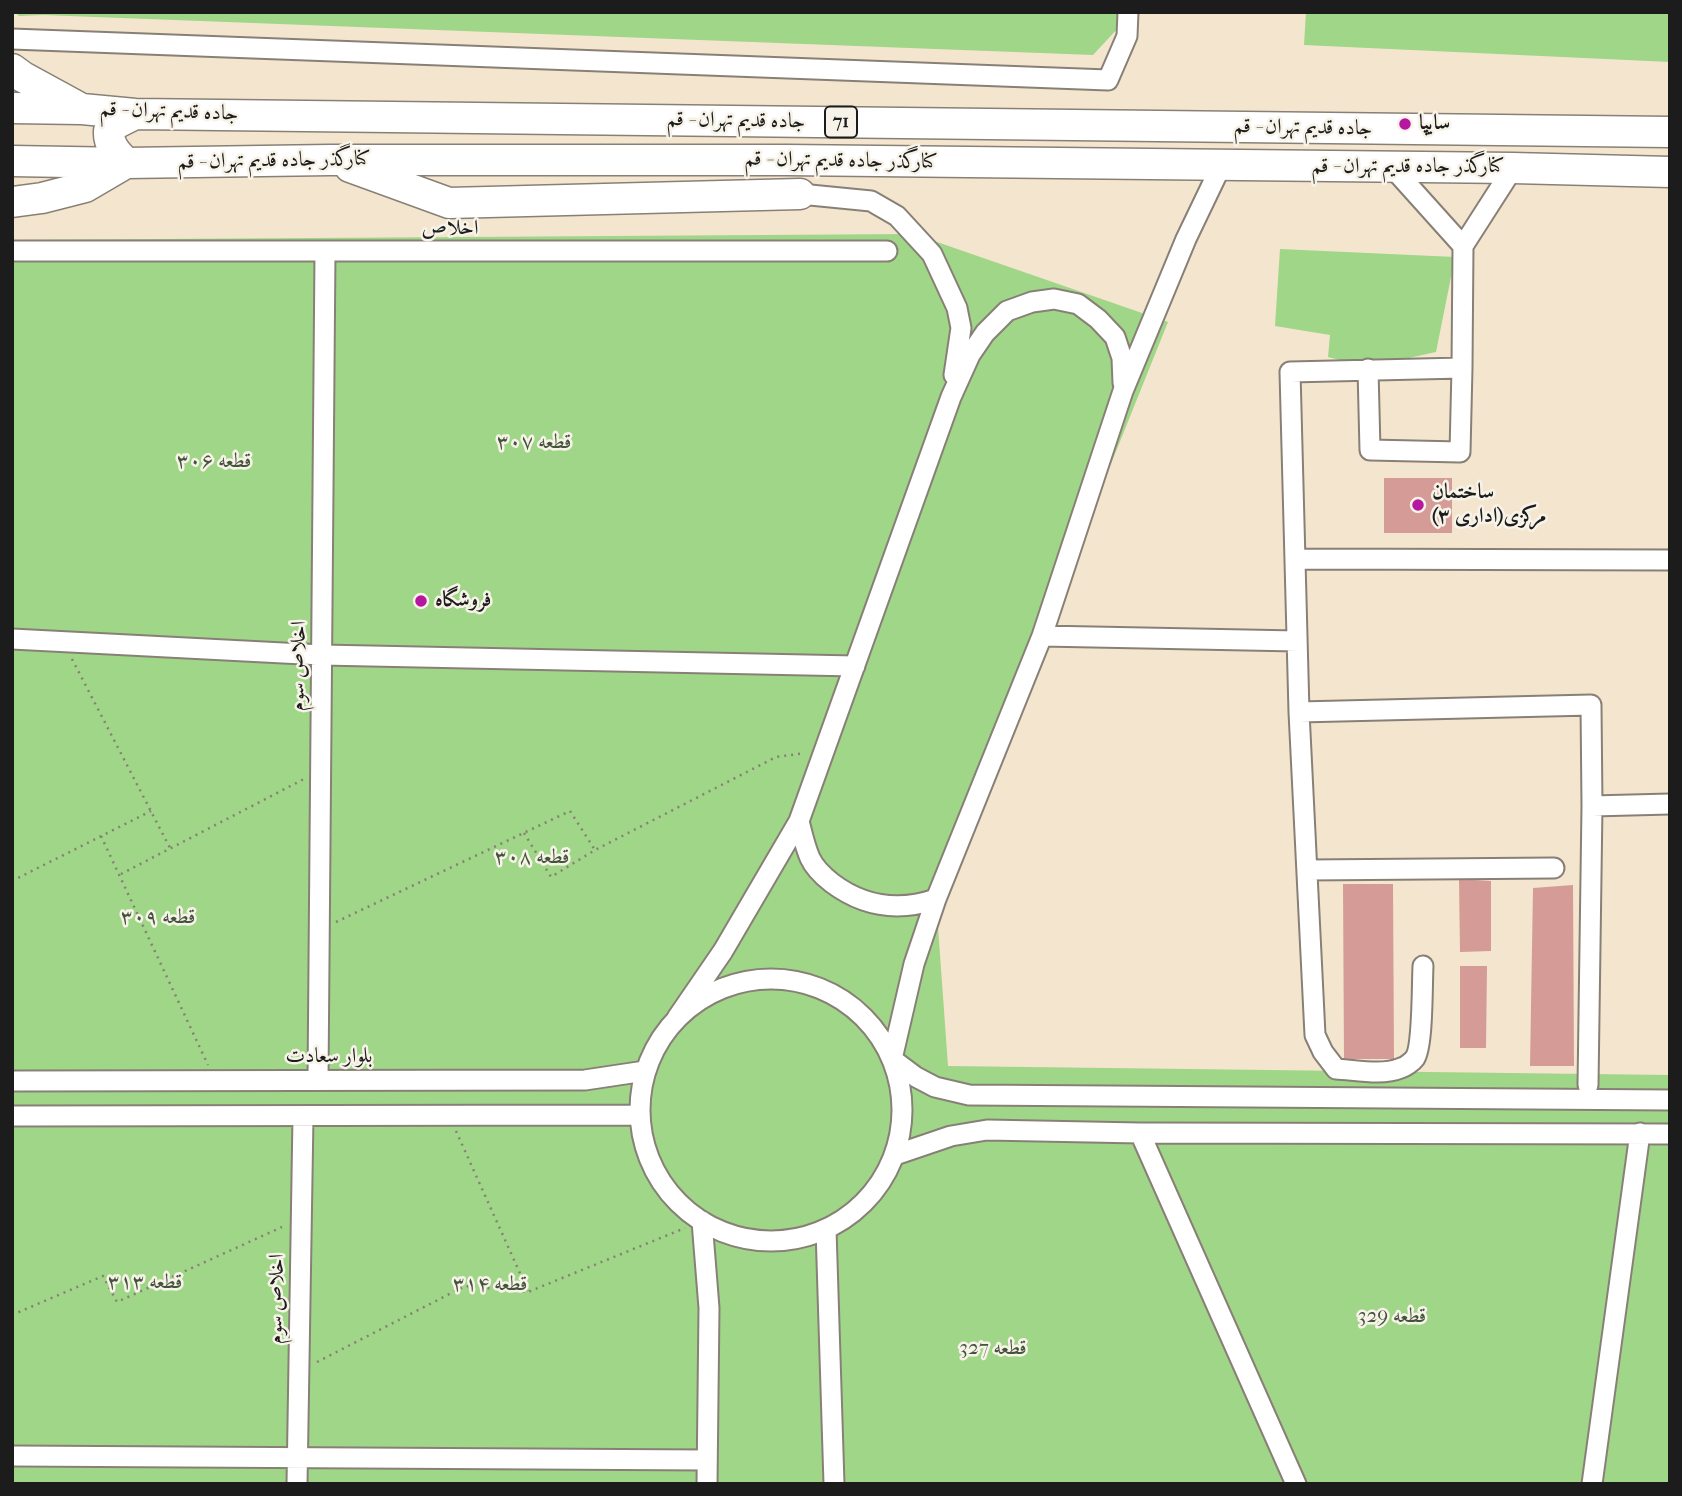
<!DOCTYPE html>
<html>
<head>
<meta charset="utf-8">
<style>
	body { margin:0 }
	#map { position:relative; width:1682px; height:1496px; overflow:hidden; background:#f4e5cf; font-family:"IM FELL French Canon",serif }
	canvas { display:block }
	.frame { position:absolute; inset:0; border:14px solid #1c1c1c; pointer-events:none }
</style>
</head>
<body>
<div id="map">
<canvas width="1682" height="1496"></canvas>
<div class="frame"></div>
</div>
<script>
const c = document.querySelector('canvas').getContext('2d');
c.lineJoin = 'round';
function fillPath(path, color) { c.fillStyle = color; c.fill(path, 'evenodd'); }
function stroke(path, color, width, dash) { c.strokeStyle = color; c.lineWidth = width; c.lineCap = dash ? 'butt' : 'round'; c.setLineDash(dash || []); c.stroke(path); }
function drawText(font, color, halo, rows, align = 'center') {
  c.font = font + ' "IM FELL French Canon",Amiri,serif'; c.lineWidth = 5; c.setLineDash([]); c.textBaseline = 'middle'; c.strokeStyle = halo; c.fillStyle = color; for (const [text, x, y, turn = 0] of rows) {
    c.save(); c.translate(x, y); c.rotate((+turn || 0) * Math.PI / 180); c.textAlign = isNaN(turn) ? turn : align; if (halo) c.strokeText(text, 0, 0); c.fillText(text, 0, 0); c.restore();
  }
}
const green = new Path2D(`
	M12,12H1133L1093,55L43,15L19,16L17,14H12Z
	M1306,12H1670V62L1304,45Z
	M914,234L1168,322L936,899L948,1066L1670,1075V1484H12V240Z
	M1280,249L1455,257L1436,352L1404,359L1356,364L1328,357L1330,335L1275,326Z`);
const building = new Path2D(`
	M1384,478H1452V533H1384Z
	M427,595L428,605L415,606L414,597Z
	M1459,879L1491,881V951L1460,952Z
	M1343,884H1393L1394,1059H1344Z
	M1573,885L1574,1066H1530L1533,888Z
	M1460,966H1487L1486,1048H1460Z`);
const path = new Path2D(`
	M72,659L170,848
	M524,833L551,877L595,850L776,757L805,753
	M101,836L208,1065
	M121,874L304,779
	M12,881L151,811
	M336,922L570,811L595,850
	M456,1131L528,1291
	M12,1315L103,1276L117,1302L282,1227
	M317,1362L465,1286L528,1292L685,1228`);
const minor = new Path2D(`
	M12,39L1108,80L1127,36L1128,12
	M1221,166L1186,239L1123,391L1042,636L936,899L914,964L892,1059L916,1077L935,1087L969,1095L1670,1100
	M1392,167L1463,246L1513,168
	M800,194L871,201L897,216L932,254L957,308L961,328L954,375
	M12,251H887
	M1368,369L1370,450L1460,452L1462,368
	M1295,559L1670,560
	M1042,636L1297,641
	M12,639L322,655L855,666
	M1299,712L1591,705L1592,806L1588,1085
	M1592,806L1670,804
	M799,821C802,833 805,847 810,858C815,869 823,876 832,883C864,907 898,912 936,899
	M1307,870L1554,868
	M1423,966C1422,984 1423,1046 1415,1058C1412,1062 1405,1067 1401,1068C1382,1076 1356,1070 1336,1069L1323,1052L1315,1035L1299,712L1290,372L1462,368L1463,246
	M640 1110a131 131 0 1 1 262 0a131 131 0 1 1-262 0Z
	M677,1018L723,951L799,821L951,397L970,355L985,333L1007,311L1032,302L1054,299L1078,304L1098,319L1115,337L1122,358L1123,383
	M318,1080L325,252
	M12,1081L585,1080L645,1071
	M12,1116L640,1115
	M1140,1133L1296,1484
	M895,1155L951,1136L987,1130L1140,1133L1670,1134
	M702,1221L709,1308L707,1484
	M826,1229L834,1484
	M12,1456L707,1460
	M297,1484L303,1116
	M1592,1484L1640,1133`);
const highway = new Path2D(`
	M12,69L23,77L78,107
	M12,108L82,109L135,114L1670,132
	M12,161L126,163L330,160H787L1513,168L1670,172
	M350,167L449,203L800,194
	M12,202L42,198L85,187L126,163C117,154 108,145 109,131L117,123L135,114`);
const markers = [
	[1405,124,7,"#b5179e"],
	[1418,505,7,"#b5179e"],
	[421,601,7,"#b5179e"]
];
const shields = [
	[841,122,32]
];
const shieldNames = [
	["71",841,122]
];
const streetNames = [
	["جاده قدیم تهران - قم",169,112,2],
	["جاده قدیم تهران - قم",736,121,1],
	["جاده قدیم تهران - قم",1303,128,1],
	["کنارگذر جاده قدیم تهران - قم",274,161,-1],
	["کنارگذر جاده قدیم تهران - قم",841,161,1],
	["کنارگذر جاده قدیم تهران - قم",1408,167],
	["اخلاص",450,229],
	["اخلاص سوم",299,666,-89],
	["بلوار سعادت",329,1057],
	["اخلاص سوم",277,1299,-89]
];
const poiNames = [
	["سایپا",1419,124],
	["ساختمان",1432,493],
	["مرکزی(اداری ۳)",1432,517],
	["فروشگاه",435,601]
];
const parkNames = [
	["قطعه ۳۰۷",534,443],
	["قطعه ۳۰۶",214,462],
	["قطعه ۳۰۸",532,858],
	["قطعه ۳۰۹",158,918],
	["قطعه ۳۱۳",145,1283],
	["قطعه ۳۱۴",490,1285],
	["قطعه 329",1392,1317],
	["قطعه 327",993,1349]
];
fillPath(green, '#a0d688');
fillPath(building, '#d59b97');
stroke(minor, '#888076', 23);
stroke(highway, '#888076', 33);
stroke(path, '#888076', 2.5, [2, 5]);
stroke(minor, '#fff', 19);
stroke(highway, '#fff', 30);
for (const [x, y, r, color] of markers) { const dot = new Path2D(); dot.arc(x, y, r, 0, 2 * Math.PI); c.fillStyle = color; c.fill(dot); stroke(dot, '#f7f3e8', 2.5); }
for (const [x, y, w] of shields) { const box = new Path2D(); box.roundRect(x - w / 2, y - 15.5, w, 31, 5); c.fillStyle = '#f7f3e8'; c.fill(box); stroke(box, '#1c1c1c', 2); }
drawText('bold 19px', '#1c1c1c', null, shieldNames);
drawText('21px', '#1c1c1c', '#f7f3e8', streetNames);
drawText('bold 21px', '#1c1c1c', '#f7f3e8', poiNames, 'left');
drawText('21px', '#44543c', '#f7f3e8', parkNames);
</script>
</body>
</html>
